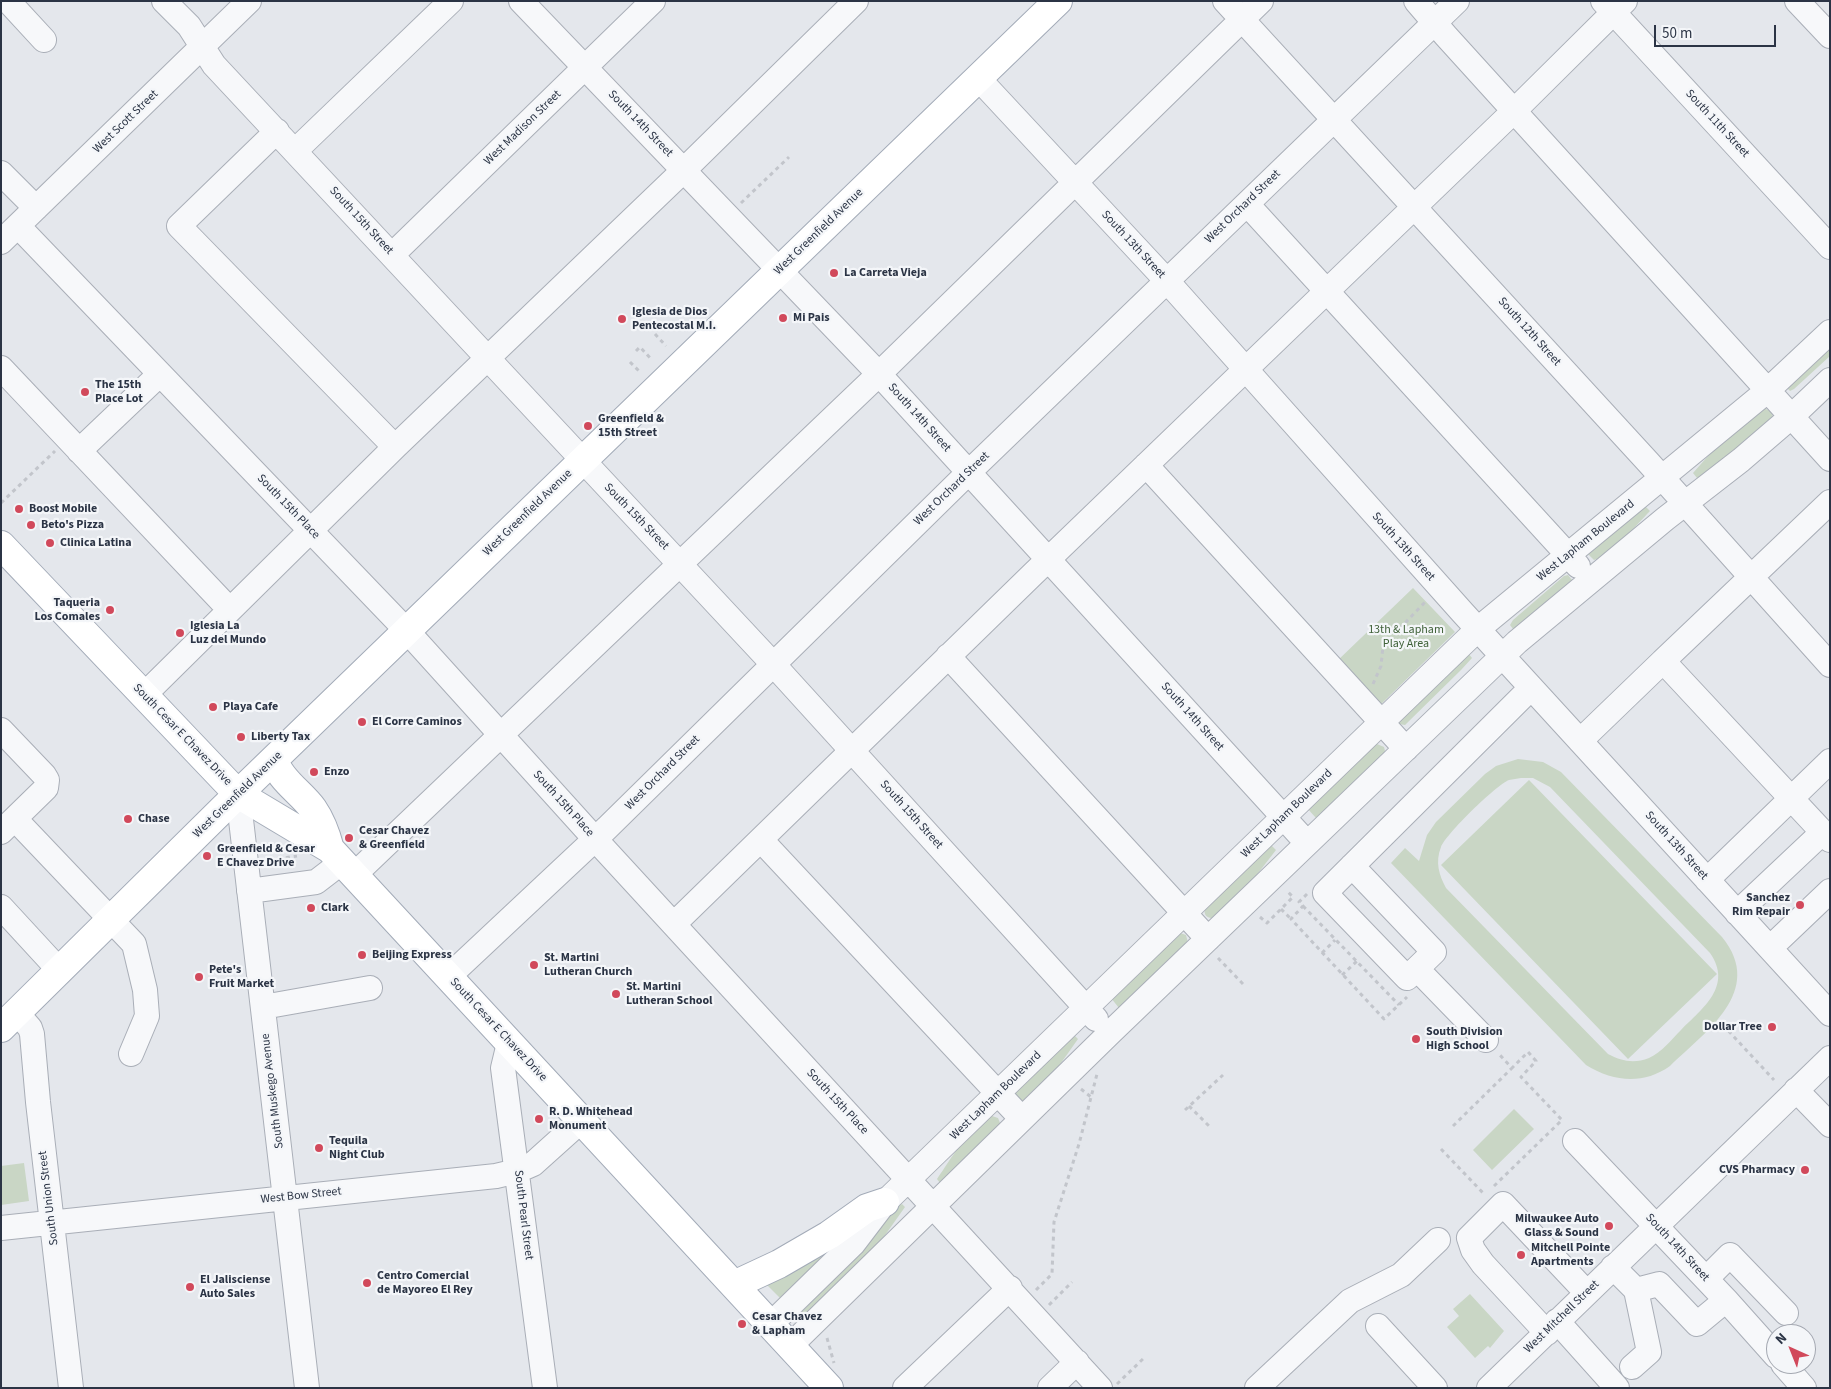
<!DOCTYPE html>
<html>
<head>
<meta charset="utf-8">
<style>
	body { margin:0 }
	#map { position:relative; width:1831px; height:1389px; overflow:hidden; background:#e4e7ec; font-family:"Source Sans 3",sans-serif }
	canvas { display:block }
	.frame { position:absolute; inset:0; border:2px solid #2b3445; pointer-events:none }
	.north { position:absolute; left:1766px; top:1324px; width:50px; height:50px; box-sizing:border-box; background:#f4f6f9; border:1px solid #a4a8b1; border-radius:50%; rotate:316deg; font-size:14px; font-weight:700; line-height:20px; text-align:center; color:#2b3445 }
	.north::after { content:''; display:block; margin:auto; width:18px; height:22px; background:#d1495b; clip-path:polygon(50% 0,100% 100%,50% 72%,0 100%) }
	.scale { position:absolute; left:1654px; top:25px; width:122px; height:22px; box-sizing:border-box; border:2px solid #2b3445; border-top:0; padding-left:6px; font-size:15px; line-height:18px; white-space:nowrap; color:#2b3445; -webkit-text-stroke:4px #f4f6f9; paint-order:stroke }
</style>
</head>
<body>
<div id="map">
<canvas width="1831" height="1389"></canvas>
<div class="frame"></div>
<div class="north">N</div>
<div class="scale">50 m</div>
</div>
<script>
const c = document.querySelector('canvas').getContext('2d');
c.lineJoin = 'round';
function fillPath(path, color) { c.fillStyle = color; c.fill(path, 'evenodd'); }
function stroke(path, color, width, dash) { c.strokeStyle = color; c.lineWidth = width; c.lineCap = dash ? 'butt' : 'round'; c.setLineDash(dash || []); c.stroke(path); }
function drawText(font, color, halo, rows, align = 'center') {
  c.font = font + ' "Source Sans 3",sans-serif'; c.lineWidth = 4.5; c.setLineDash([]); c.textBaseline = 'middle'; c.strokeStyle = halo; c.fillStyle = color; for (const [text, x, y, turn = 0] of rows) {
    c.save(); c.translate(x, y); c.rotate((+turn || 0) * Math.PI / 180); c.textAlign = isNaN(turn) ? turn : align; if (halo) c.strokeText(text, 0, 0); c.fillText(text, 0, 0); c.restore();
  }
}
const green = new Path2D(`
	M1830,344V356L1794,389L1790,391L1788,389L1787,386Z
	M1764,408L1772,412L1773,418L1706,474L1697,478L1693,473L1723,439Z
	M1645,506L1650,511C1636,525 1613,555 1594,560L1588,554Z
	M1568,575L1572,580L1570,583L1520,624L1513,629L1510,625L1513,620L1564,576Z
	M1413,588L1455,632L1377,708L1336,662Z
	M1468,653L1472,658L1461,670L1405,725L1399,724L1398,722Z
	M1377,744L1384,747L1385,751L1384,755L1323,814L1316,818L1307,808L1371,745Z
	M1518,759L1543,762L1561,772L1722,937C1766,991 1705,1032 1670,1066C1643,1085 1614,1082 1586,1065L1391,863L1405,848L1419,861L1427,835L1436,822L1485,774L1496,766ZM1521,778H1533L1550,787L1710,953C1733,986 1703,1008 1681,1030C1671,1040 1662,1052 1649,1058C1634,1064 1621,1061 1608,1054L1446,888C1439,875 1435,862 1441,847C1446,834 1496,785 1509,780C1513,779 1517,779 1521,778Z
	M1529,780L1717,974L1628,1059L1441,865Z
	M1271,845L1276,850L1245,890L1216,918C1208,919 1203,916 1205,908L1262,851Z
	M1180,933L1186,935L1188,943L1119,1008L1111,998L1176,935Z
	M1075,1036L1078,1039L1049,1080L1023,1102L1016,1097V1089L1066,1042Z
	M1514,1109L1534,1129L1492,1170L1473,1150Z
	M992,1116L998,1118L1000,1123L999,1129L940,1183L937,1179C951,1159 970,1125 992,1116Z
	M24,1163L29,1201L1,1205V1166Z
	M902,1204L905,1207L876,1248L802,1317L798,1313L891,1210Z
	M849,1233L781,1299L764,1282Z
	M1470,1294L1504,1331L1490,1348L1488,1346L1475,1358L1447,1327L1459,1316L1453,1309Z`);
const path = new Path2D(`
	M741,203L789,157
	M655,334L666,346
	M636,351L640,347L652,360
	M630,362L640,372
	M1,503L55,451
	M1373,684L1381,666L1383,646L1427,600
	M270,860L297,856
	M1307,894L1299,902L1303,906L1291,919L1384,1019L1407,997
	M1303,906L1399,1005
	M1281,909L1291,919
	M1260,917L1267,923L1293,897L1287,891
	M1322,953L1335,940
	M1218,958L1244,985
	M1342,975L1357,961
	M1723,1025L1774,1080
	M1081,1089L1091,1097
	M1189,1106L1210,1127
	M1185,1110L1223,1075
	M1453,1126L1512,1068L1498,1053
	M1441,1149L1485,1195
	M1494,1186L1562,1120L1521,1077L1536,1061L1528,1052L1512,1068
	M1036,1290L1052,1274L1054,1222L1079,1144L1097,1074
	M1049,1305L1072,1282
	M827,1338L834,1363
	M1117,1384L1145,1357`);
const minor = new Path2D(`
	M8,1L44,40
	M164,1L189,26L214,65L773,664L1096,1019
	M521,1L879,374L1307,843
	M1225,1L1648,462L1830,665
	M1416,1L1446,36L1830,459
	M1603,1L1830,247
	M1797,1L1830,36
	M978,78L1167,281L1463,613L1830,1014
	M277,131L179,226L395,447
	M295,151L451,1
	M1,173L36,208
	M1247,204L1578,566
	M18,226L407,631L595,839L1100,1388
	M1,242L249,1
	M392,255L653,1
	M1,368L230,610
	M79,451L160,374
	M1146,465L1406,749
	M948,656L1208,939
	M1663,661L1830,502
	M144,695L395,447L684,170L856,1
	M1,730L44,775L47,780L46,788L1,832
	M1580,741L1663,661L1830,840
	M238,794L307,1388
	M15,819L134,944L145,990L147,1016L131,1054
	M761,840L1022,1119
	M1352,866L1434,952L1407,978L1325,893L1531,688
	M354,875L879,374L1261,1
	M1707,880L1830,761
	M249,891L316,882L342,862
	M1,907L60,971
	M1737,913L1823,832
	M674,924L1032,575L1514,111L1625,1
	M1770,948L1830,891
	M1417,969L1486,1040
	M448,977L607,828L969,472L1457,1
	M263,1007L370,988
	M17,1013L30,1028L32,1034L38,1102L71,1388
	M509,1043L503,1068L545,1388
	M1796,1090L1830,1125
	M1575,1141L1726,1300L1776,1356
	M1,1228L496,1176L517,1171L533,1164L582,1120
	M1613,1267L1636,1290L1659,1284L1697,1324L1726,1300
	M1706,1279L1730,1255L1786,1313
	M1557,1321L1617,1388
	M771,1324L853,1244L885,1202L1478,629L1767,391L1830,332
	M1378,1326L1435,1388
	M1547,1333L1483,1264L1473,1250L1469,1238L1503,1204L1587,1293
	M790,1346L1110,1033L1517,642L1665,519L1741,460L1791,417L1830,380
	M1783,1364L1804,1388
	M1632,1367L1649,1352L1636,1290
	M905,1388L1010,1288
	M1050,1388L1077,1362
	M1257,1388L1350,1301L1401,1275L1438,1240
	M1489,1388L1830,1058`);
const major = new Path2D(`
	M1,545L238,794L330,849L829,1388
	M275,759C276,777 302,793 313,809C322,822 326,834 330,849
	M1,1028L238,794L1058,1
	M734,1285L779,1264L829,1235L867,1208L885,1202`);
const markers = [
	[834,273,5,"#d1495b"],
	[783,318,5,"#d1495b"],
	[622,319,5,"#d1495b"],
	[85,392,5,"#d1495b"],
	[588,426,5,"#d1495b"],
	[19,509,5,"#d1495b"],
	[31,525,5,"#d1495b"],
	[50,543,5,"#d1495b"],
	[110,610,5,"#d1495b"],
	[180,633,5,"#d1495b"],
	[213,707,5,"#d1495b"],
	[362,722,5,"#d1495b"],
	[241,737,5,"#d1495b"],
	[314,772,5,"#d1495b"],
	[128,819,5,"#d1495b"],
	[349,838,5,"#d1495b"],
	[207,856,5,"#d1495b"],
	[1800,905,5,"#d1495b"],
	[311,908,5,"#d1495b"],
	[362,955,5,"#d1495b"],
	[534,965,5,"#d1495b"],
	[199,977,5,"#d1495b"],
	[616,994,5,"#d1495b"],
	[1772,1027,5,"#d1495b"],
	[1416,1039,5,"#d1495b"],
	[539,1119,5,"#d1495b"],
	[319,1148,5,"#d1495b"],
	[1805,1170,5,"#d1495b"],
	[1609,1226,5,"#d1495b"],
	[1521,1255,5,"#d1495b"],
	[367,1283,5,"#d1495b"],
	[190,1287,5,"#d1495b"],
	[742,1324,5,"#d1495b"]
];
const streetNames = [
	["West Scott Street",126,122,-44],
	["South 14th Street",640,124,46],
	["South 11th Street",1717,124,47],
	["West Madison Street",523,128,-44],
	["West Orchard Street",1243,207,-44],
	["South 15th Street",361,221,47],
	["West Greenfield Avenue",819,232,-44],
	["South 13th Street",1133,245,47],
	["South 12th Street",1529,332,48],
	["South 14th Street",919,418,48],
	["West Orchard Street",952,489,-44],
	["South 15th Place",288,507,46],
	["West Greenfield Avenue",528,513,-44],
	["South 15th Street",636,517,46],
	["West Lapham Boulevard",1586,541,-39],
	["South 13th Street",1403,547,48],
	["South 14th Street",1192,717,48],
	["South Cesar E Chavez Drive",182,735,46],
	["West Orchard Street",663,773,-45],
	["West Greenfield Avenue",238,795,-44],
	["South 15th Place",563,804,48],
	["West Lapham Boulevard",1287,814,-44],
	["South 15th Street",911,815,48],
	["South 13th Street",1676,846,48],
	["South Cesar E Chavez Drive",498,1030,47],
	["South Muskego Avenue",273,1091,-97],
	["West Lapham Boulevard",996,1096,-44],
	["South 15th Place",837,1102,47],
	["West Bow Street",301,1196,-6],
	["South Union Street",49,1198,-97],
	["South Pearl Street",523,1215,83],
	["South 14th Street",1677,1248,47],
	["West Mitchell Street",1562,1317,-44]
];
const poiNames = [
	["La Carreta Vieja",844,273],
	["Iglesia de Dios",632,312],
	["Pentecostal M.I.",632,326],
	["Mi Pais",793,318],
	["The 15th",95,385],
	["Place Lot",95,399],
	["Greenfield &",598,419],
	["15th Street",598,433],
	["Boost Mobile",29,509],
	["Beto's Pizza",41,525],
	["Clinica Latina",60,543],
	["Taqueria",100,603,"right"],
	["Los Comales",100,617,"right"],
	["Iglesia La",190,626],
	["Luz del Mundo",190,640],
	["Playa Cafe",223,707],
	["El Corre Caminos",372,722],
	["Liberty Tax",251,737],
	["Enzo",324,772],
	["Chase",138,819],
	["Cesar Chavez",359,831],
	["& Greenfield",359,845],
	["Greenfield & Cesar",217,849],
	["E Chavez Drive",217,863],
	["Sanchez",1790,898,"right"],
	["Rim Repair",1790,912,"right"],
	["Clark",321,908],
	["Beijing Express",372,955],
	["St. Martini",544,958],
	["Lutheran Church",544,972],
	["Pete's",209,970],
	["Fruit Market",209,984],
	["St. Martini",626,987],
	["Lutheran School",626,1001],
	["Dollar Tree",1762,1027,"right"],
	["South Division",1426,1032],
	["High School",1426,1046],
	["R. D. Whitehead",549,1112],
	["Monument",549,1126],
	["Tequila",329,1141],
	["Night Club",329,1155],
	["CVS Pharmacy",1795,1170,"right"],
	["Milwaukee Auto",1599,1219,"right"],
	["Glass & Sound",1599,1233,"right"],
	["Mitchell Pointe",1531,1248],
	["Apartments",1531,1262],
	["Centro Comercial",377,1276],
	["de Mayoreo El Rey",377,1290],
	["El Jalisciense",200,1280],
	["Auto Sales",200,1294],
	["Cesar Chavez",752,1317],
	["& Lapham",752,1331]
];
const parkNames = [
	["13th & Lapham",1406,630],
	["Play Area",1406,644]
];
fillPath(green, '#c9d6c5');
stroke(minor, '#a9aeb7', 26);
stroke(major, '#a3abb8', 30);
stroke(path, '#c2c5cb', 3, [4, 4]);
stroke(minor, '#f7f8fa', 24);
stroke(major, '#fff', 28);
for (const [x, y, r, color] of markers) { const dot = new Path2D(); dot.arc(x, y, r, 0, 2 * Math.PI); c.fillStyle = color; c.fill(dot); stroke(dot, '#f4f6f9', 2); }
drawText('12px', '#2b3445', '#f4f6f9', streetNames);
drawText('bold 12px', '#2b3445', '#f4f6f9', poiNames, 'left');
drawText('12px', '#3f6138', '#f4f6f9', parkNames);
</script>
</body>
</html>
